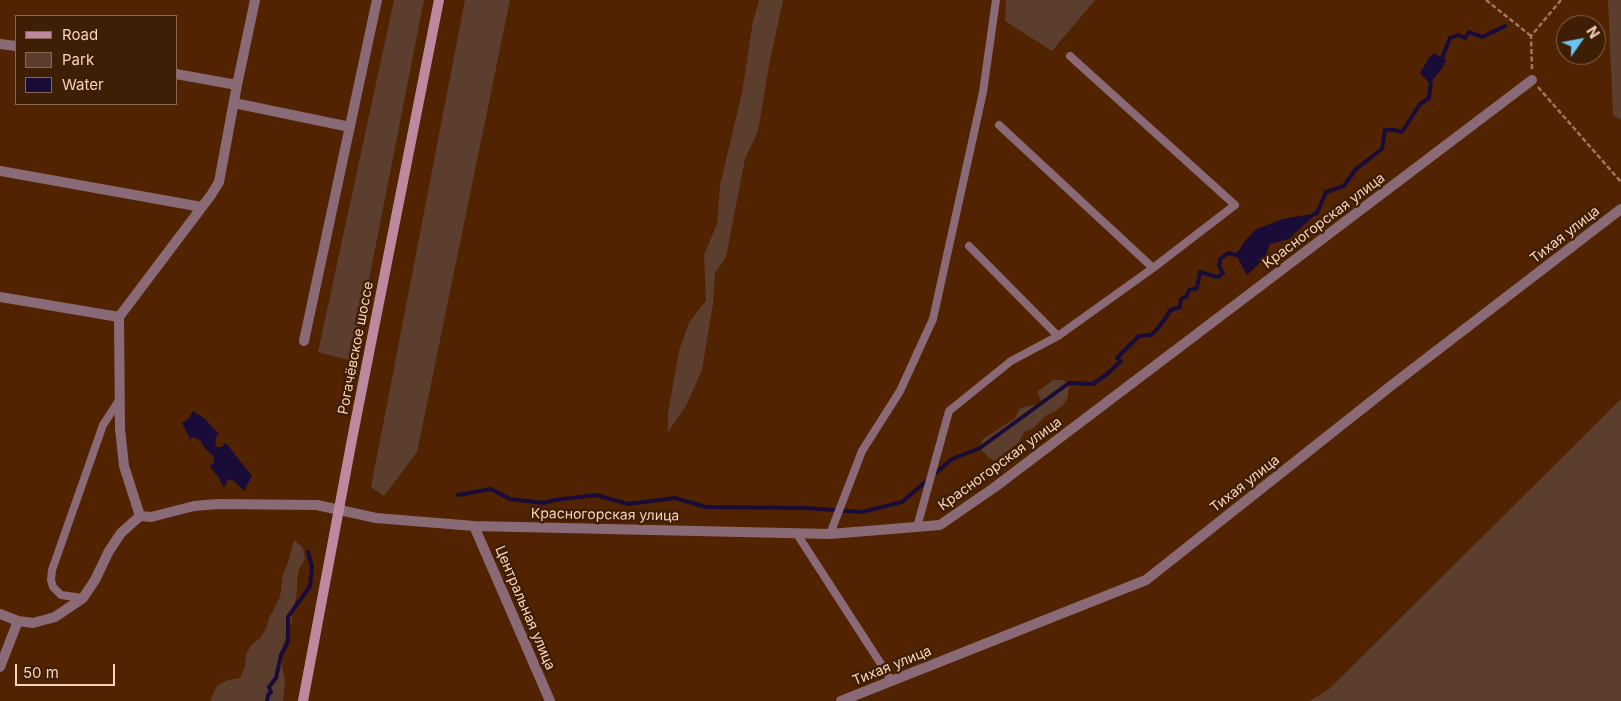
<!DOCTYPE html>
<html>
<head>
<meta charset="utf-8">
<style>
	body { margin:0 }
	#map { position:relative; width:1621px; height:701px; overflow:hidden; background:#512300; font-family:Inter,sans-serif }
	canvas { display:block }
	.legend { position:absolute; left:15px; top:15px; width:162px; height:90px; box-sizing:border-box; background:#3f1e06; border:1px solid #8a6750; margin:0; padding:6px 9px; list-style:none; font-size:15px; color:#fad4be }
	.legend li { display:flex; align-items:center; gap:10px; height:25px }
	.legend b { width:25px; border:1px solid #8a6750 }
	.north { position:absolute; left:1556px; top:15px; width:50px; height:50px; box-sizing:border-box; background:#3f1e06; border:1px solid #8a6750; border-radius:50%; rotate:57deg; font-size:14px; font-weight:700; line-height:20px; text-align:center; color:#fad4be }
	.north::after { content:''; display:block; margin:auto; width:18px; height:22px; background:#69c4f1; clip-path:polygon(50% 0,100% 100%,50% 72%,0 100%) }
	.scale { position:absolute; left:15px; top:664px; width:100px; height:22px; box-sizing:border-box; border:2px solid #fad4be; border-top:0; padding-left:6px; font-size:15px; line-height:18px; white-space:nowrap; color:#fad4be; -webkit-text-stroke:4px #3f1e06; paint-order:stroke }
</style>
</head>
<body>
<div id="map">
<canvas width="1621" height="701"></canvas>
<ul class="legend">
<li><b style="height:6px;background:#bd899f"></b>Road</li>
<li><b style="height:14px;background:#5b3e2d"></b>Park</li>
<li><b style="height:14px;background:#1a0c38"></b>Water</li>
</ul>
<div class="north">N</div>
<div class="scale">50 m</div>
</div>
<script>
const c = document.querySelector('canvas').getContext('2d');
c.lineJoin = 'round';
function fill(path, color) {
  c.fillStyle = color;
  c.fill(path, 'evenodd');
}
function poly(rows) {
  const path = new Path2D();
  for (const r of rows) {
    path.moveTo(r[0], r[1]);
    for (let i = 2; i < r.length; i += 2) path.lineTo(r[i], r[i + 1]);
  }
  return path;
}
function stroke(path, color, width, dash) {
  c.strokeStyle = color;
  c.lineWidth = width;
  c.lineCap = dash ? 'butt' : 'round';
  c.setLineDash(dash || []);
  c.stroke(path);
}
function drawText(font, color, halo, rows, align = 'center') {
  c.font = font + ' Inter,sans-serif';
  c.lineWidth = 5;
  c.setLineDash([]);
  c.textBaseline = 'middle';
  c.strokeStyle = halo;
  c.fillStyle = color;
  for (const [text, x, y, turn = 0] of rows) {
    c.save();
    c.translate(x, y);
    c.rotate((+turn || 0) * Math.PI / 180);
    c.textAlign = isNaN(turn) ? turn : align;
    if (halo) c.strokeText(text, 0, 0);
    c.fillText(text, 0, 0);
    c.restore();
  }
}
fill(poly([
	[394,0,424,0,353,361,318,352],
	[465,0,510,0,417,452,384,496,371,487],
	[759,0,783,0,769,65,758,131,745,159,726,257,715,273,713,304,702,370,686,406,668,432,668,413,679,351,689,322,706,301,704,255,717,224,720,185,742,93,753,21],
	[1006,0,1095,0,1052,51,1005,21],
	[1608,0,1621,0,1621,120,1613,115],
	[1053,380,1062,380,1069,383,1068,397,1063,405,1054,412,1045,416,1034,428,1024,432,1019,442,995,461,989,458,980,448,982,440,1015,418,1020,408,1042,403,1037,392],
	[1621,399,1621,701,1309,701,1328,690],
	[294,540,303,548,305,559,299,569,297,580,297,591,291,623,283,645,281,659,285,682,283,701,210,701,217,686,228,680,240,678,245,667,246,655,251,645,260,638,266,629,269,618,280,597,283,574,288,563]
]), '#5b3e2d');
fill(poly([
	[1434,53,1442,58,1444,63,1442,69,1437,74,1430,84,1420,73,1430,56],
	[1317,213,1289,239,1270,244,1265,258,1247,275,1236,255,1245,241,1256,229,1283,219],
	[193,411,204,418,219,434,215,439,216,447,221,447,226,443,252,476,244,491,234,481,228,479,224,488,219,478,210,467,214,462,214,457,204,447,201,441,194,437,190,439,182,423,189,418]
]), '#1a0c38');
stroke(poly([
	[1444,61,1442,58,1450,38,1458,35,1465,38,1469,32,1482,37,1505,26],
	[1314,214,1317,213,1326,192,1344,186,1356,169,1382,149,1385,130,1395,130,1402,132,1420,104,1429,98,1431,80],
	[458,495,491,489,510,499,544,503,554,500,596,495,628,504,675,498,706,507,805,508,862,512,902,502,952,459,980,448,1069,383,1093,384,1107,374,1121,361,1117,358,1139,336,1151,335,1159,327,1171,310,1180,307,1181,299,1186,297,1189,290,1197,288,1200,272,1218,277,1223,273,1219,266,1220,259,1228,253,1236,255,1239,253],
	[267,701,268,695,271,692,269,687,276,678,281,655,288,642,288,617,310,586,312,567,308,552]
]), '#1a0c38', 4);
stroke(poly([
	[1486,0,1531,36],
	[1532,69,1531,36,1561,0],
	[1538,87,1621,182]
]), '#a1775a', 2.5, [5, 2.5]);
stroke(poly([
	[999,125,1153,268],
	[969,246,1058,336],
	[917,527,949,411,1011,361,1058,336,1153,268,1235,205,1070,56],
	[797,534,892,681],
	[830,534,862,451,900,391,933,319,983,92,996,0],
	[83,598,61,595,53,587,51,580,52,570,103,425,120,399]
]), '#8b6a78', 8);
stroke(poly([
	[0,44,16,46],
	[176,74,237,85],
	[234,103,350,127],
	[0,171,202,207],
	[0,297,119,317],
	[304,341,377,0],
	[140,516,124,466,120,429,119,317,211,195,219,182,237,85,255,0],
	[474,526,550,701],
	[0,614,18,621,33,623,55,617,83,598,95,580,109,551,121,533,140,516,151,517,194,506,218,504,317,505,376,518,474,526,830,534,940,525,995,487,1532,80],
	[0,667,18,621],
	[841,701,1146,580,1392,385,1621,209]
]), '#8b6a78', 10);
stroke(poly([
	[303,701,353,434,439,0]
]), '#bd899f', 10);
drawText('14px', '#fad4be', '#3f1e06', [
	["Красногорская улица",1324,221,-37],
	["Тихая улица",1565,235,-38],
	["Рогачёвское шоссе",356,348,-79],
	["Красногорская улица",1000,464,-36],
	["Тихая улица",1245,484,-38],
	["Красногорская улица",605,515,1],
	["Центральная улица",525,608,67],
	["Тихая улица",892,666,-22]
]);
</script>
</body>
</html>
